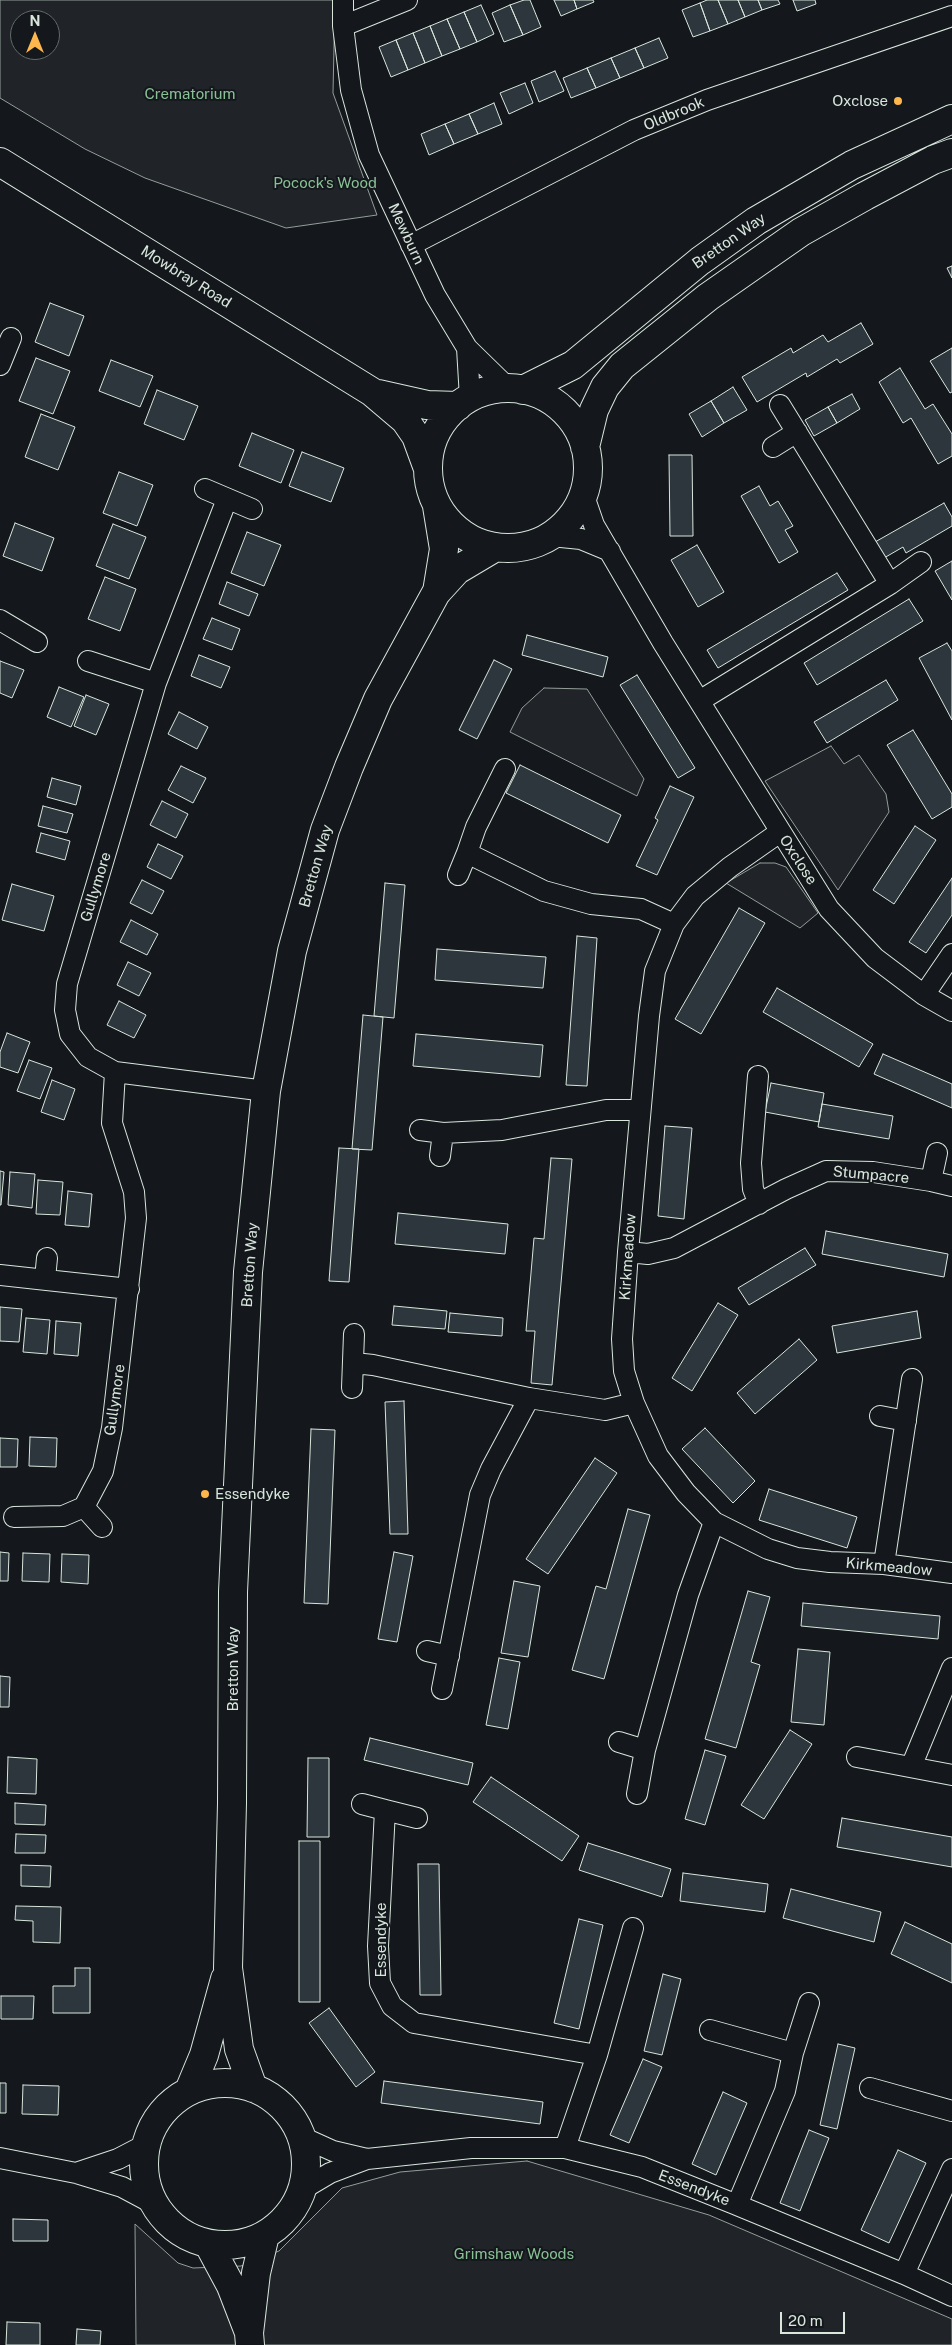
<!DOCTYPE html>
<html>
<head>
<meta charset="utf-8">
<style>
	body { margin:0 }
	#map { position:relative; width:952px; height:2345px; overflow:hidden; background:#14181c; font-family:"Public Sans",sans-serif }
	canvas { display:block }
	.north { position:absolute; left:10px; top:10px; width:50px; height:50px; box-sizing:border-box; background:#14181c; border:1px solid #626a69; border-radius:50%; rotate:0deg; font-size:14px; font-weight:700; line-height:20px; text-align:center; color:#d8e6dc }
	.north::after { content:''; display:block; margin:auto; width:18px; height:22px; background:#ffb74d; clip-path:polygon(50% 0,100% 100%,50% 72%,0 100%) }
	.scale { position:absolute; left:780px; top:2312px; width:65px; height:22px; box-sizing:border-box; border:2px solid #d8e6dc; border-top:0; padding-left:6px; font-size:15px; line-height:18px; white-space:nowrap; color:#d8e6dc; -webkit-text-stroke:4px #14181c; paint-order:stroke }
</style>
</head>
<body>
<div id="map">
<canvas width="952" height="2345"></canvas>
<div class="north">N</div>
<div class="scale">20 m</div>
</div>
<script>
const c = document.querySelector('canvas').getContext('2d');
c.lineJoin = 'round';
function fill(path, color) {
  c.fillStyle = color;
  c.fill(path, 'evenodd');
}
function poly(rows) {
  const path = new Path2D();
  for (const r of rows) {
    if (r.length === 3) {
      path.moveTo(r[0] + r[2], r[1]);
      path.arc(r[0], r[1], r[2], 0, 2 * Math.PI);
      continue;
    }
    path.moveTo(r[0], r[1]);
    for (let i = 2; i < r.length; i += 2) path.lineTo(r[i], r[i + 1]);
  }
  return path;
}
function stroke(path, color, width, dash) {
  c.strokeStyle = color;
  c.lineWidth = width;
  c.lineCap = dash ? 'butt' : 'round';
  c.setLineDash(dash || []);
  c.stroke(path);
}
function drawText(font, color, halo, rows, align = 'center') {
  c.font = font + ' "Public Sans",sans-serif';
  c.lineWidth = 4;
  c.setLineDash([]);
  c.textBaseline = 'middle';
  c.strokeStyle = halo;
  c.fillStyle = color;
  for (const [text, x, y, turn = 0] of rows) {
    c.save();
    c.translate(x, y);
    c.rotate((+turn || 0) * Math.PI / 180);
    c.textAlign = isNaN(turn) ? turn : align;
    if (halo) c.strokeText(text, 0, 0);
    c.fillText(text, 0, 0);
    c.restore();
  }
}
const green = poly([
	[0,0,335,0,333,93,377,215,286,228,145,178,85,149,0,98,0,0],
	[20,20,50,20,50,50,20,50,20,20],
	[544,688,587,689,644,779,637,796,510,732,522,708,544,688],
	[831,746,844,764,859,755,886,794,889,812,838,890,765,781,831,746],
	[760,863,775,863,786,867,818,913,800,928,726,883,760,863],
	[527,2161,709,2215,952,2319,952,2345,136,2345,135,2224,178,2263,193,2268,241,2266,279,2251,342,2188,400,2172,527,2161]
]);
fill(green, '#202428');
stroke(green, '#939e99', 1);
const building = poly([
	[524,0,530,0,541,27,523,35,510,5,524,0],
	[554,0,574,0,577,9,561,16,554,0],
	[574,0,593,0,594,2,577,9,574,0],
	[707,0,718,0,728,24,710,31,700,3,707,0],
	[718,0,738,0,745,17,728,24,718,0],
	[738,0,758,0,762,10,745,17,738,0],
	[758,0,778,0,780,4,762,10,758,0],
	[793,0,815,0,816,4,797,11,793,0],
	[700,3,710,31,693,37,682,10,700,3],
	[481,5,494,34,477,42,464,12,481,5],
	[510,5,523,35,504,42,492,13,510,5],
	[464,12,477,42,460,49,447,19,464,12],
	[447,19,460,49,442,56,430,26,447,19],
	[430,26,442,56,425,63,413,33,430,26],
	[413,33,425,63,408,70,396,40,413,33],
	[659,38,668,58,644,68,635,48,659,38],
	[396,40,408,70,391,77,379,47,396,40],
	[635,48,644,68,620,78,611,58,635,48],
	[611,58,620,78,596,88,587,68,611,58],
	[587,68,596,88,571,98,563,78,587,68],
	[555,71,564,91,539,102,531,81,555,71],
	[525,83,533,103,509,114,500,93,525,83],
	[494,103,502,124,478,134,469,114,494,103],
	[469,114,478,134,454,144,445,124,469,114],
	[445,124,454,144,429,155,421,134,445,124],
	[952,266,952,278,947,268,952,266],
	[50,303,84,316,69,356,35,342,50,303],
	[861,323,873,344,840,363,837,359,807,377,806,373,757,402,742,377,791,348,793,353,823,335,828,342,861,323],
	[952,348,952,392,950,393,930,361,952,348],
	[36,358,70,371,53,414,19,401,36,358],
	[111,360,153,376,140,407,99,391,111,360],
	[900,368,925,409,933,404,952,434,952,456,938,464,911,418,903,423,879,382,900,368],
	[733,387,747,410,724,423,711,401,733,387],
	[157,390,198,406,184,440,144,424,157,390],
	[852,394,860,409,837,423,828,407,852,394],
	[711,401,724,423,702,437,689,414,711,401],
	[828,407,837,423,814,436,805,420,828,407],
	[41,414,75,427,58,470,25,457,41,414],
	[252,433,294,450,281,483,239,466,252,433],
	[302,452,344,468,331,502,289,486,302,452],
	[669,455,692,455,693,536,670,536,669,455],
	[119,472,153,485,137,526,103,513,119,472],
	[759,486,770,506,778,501,793,526,785,530,798,552,779,563,741,496,759,486],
	[944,503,952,517,952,526,906,553,903,547,884,558,875,542,944,503],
	[15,523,54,538,42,571,3,556,15,523],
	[113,524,146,537,129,579,96,566,113,524],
	[247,532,281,545,264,586,231,573,247,532],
	[697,545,724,592,698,607,671,560,697,545],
	[952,561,952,600,935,571,952,561],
	[837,573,848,590,718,668,707,650,837,573],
	[105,577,136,589,120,631,88,619,105,577],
	[227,582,258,594,249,616,219,604,227,582],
	[909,599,923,621,817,685,804,663,909,599],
	[212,618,240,629,232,650,203,639,212,618],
	[527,635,608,657,603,677,522,655,527,635],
	[947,643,952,651,952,720,919,658,947,643],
	[199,655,230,667,221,688,191,676,199,655],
	[494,660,512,669,477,739,459,730,494,660],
	[0,661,24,670,12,698,0,693,0,661],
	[637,675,695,768,678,778,620,685,637,675],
	[886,680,898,700,827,743,814,722,886,680],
	[59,687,84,697,71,727,47,717,59,687],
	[86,695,109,704,96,735,74,726,86,695],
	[179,712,208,727,197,749,168,734,179,712],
	[913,730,952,794,952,807,932,819,887,745,913,730],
	[520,765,621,815,608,843,506,793,520,765],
	[181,766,206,778,193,803,168,790,181,766],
	[52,778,81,786,76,805,47,797,52,778],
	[670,786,694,797,657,875,636,866,658,820,655,818,670,786],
	[162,801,188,814,176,838,150,825,162,801],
	[43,806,73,814,67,833,38,826,43,806],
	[915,826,936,840,894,904,873,890,915,826],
	[41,833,70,841,65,860,36,852,41,833],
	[158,844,183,856,171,879,147,867,158,844],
	[952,878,952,915,926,953,909,942,952,878],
	[142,880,164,891,152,914,130,903,142,880],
	[385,883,405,885,394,1018,374,1016,385,883],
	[12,884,54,896,44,931,2,920,12,884],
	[739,908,765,923,701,1034,675,1019,739,908],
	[131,920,158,934,147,955,120,942,131,920],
	[577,936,597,938,587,1086,566,1085,577,936],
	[437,949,546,957,543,988,435,980,437,949],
	[128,962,151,973,139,996,117,985,128,962],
	[777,988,873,1044,859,1067,763,1012,777,988],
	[119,1001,146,1015,134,1038,107,1025,119,1001],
	[363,1015,383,1017,372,1150,352,1149,363,1015],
	[7,1033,30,1042,18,1073,0,1067,0,1052,7,1033],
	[416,1034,543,1045,540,1077,413,1066,416,1034],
	[883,1054,952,1084,952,1108,874,1074,883,1054],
	[29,1060,52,1068,40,1099,17,1091,29,1060],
	[52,1080,75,1089,64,1120,41,1112,52,1080],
	[771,1083,824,1093,819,1122,765,1112,771,1083],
	[822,1104,893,1116,889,1139,818,1127,822,1104],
	[665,1126,692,1128,684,1219,658,1216,665,1126],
	[339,1148,359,1149,349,1282,329,1281,339,1148],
	[551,1158,572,1159,552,1385,531,1383,535,1331,526,1331,534,1238,544,1239,551,1158],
	[0,1171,4,1172,1,1205,0,1205,0,1171],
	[10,1172,35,1174,32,1208,8,1205,10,1172],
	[38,1180,63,1182,60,1215,36,1214,38,1180],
	[68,1191,92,1194,89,1227,65,1225,68,1191],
	[398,1213,508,1224,505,1254,395,1244,398,1213],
	[826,1231,948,1254,944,1277,822,1254,826,1231],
	[805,1248,816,1265,749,1305,738,1288,805,1248],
	[718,1303,738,1315,692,1391,672,1378,718,1303],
	[394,1306,447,1311,445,1329,392,1325,394,1306],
	[0,1307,22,1309,19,1342,0,1341,0,1307],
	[917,1311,921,1338,837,1353,832,1326,917,1311],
	[450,1313,503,1318,502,1336,448,1332,450,1313],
	[26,1318,50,1320,47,1354,23,1352,26,1318],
	[56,1321,81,1323,78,1356,54,1354,56,1321],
	[799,1339,817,1360,755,1414,737,1393,799,1339],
	[404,1401,408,1534,390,1534,385,1402,404,1401],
	[705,1428,755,1481,733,1503,682,1449,705,1428],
	[311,1429,335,1430,328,1604,304,1603,311,1429],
	[30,1437,57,1438,56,1467,29,1466,30,1437],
	[0,1438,18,1439,17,1467,0,1467,0,1438],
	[595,1458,617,1473,548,1574,526,1559,595,1458],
	[769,1489,857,1517,847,1548,759,1520,769,1489],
	[628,1509,650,1515,604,1679,572,1670,596,1586,606,1589,628,1509],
	[0,1552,9,1553,8,1581,0,1581,0,1552],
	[394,1552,413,1556,397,1642,378,1639,394,1552],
	[23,1553,50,1554,49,1582,22,1581,23,1553],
	[62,1554,89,1555,88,1584,61,1582,62,1554],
	[514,1581,540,1586,528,1657,501,1653,514,1581],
	[748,1591,770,1597,751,1662,760,1665,736,1748,705,1739,748,1591],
	[803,1603,940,1616,938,1639,801,1626,803,1603],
	[798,1649,830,1652,824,1725,791,1722,798,1649],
	[499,1658,520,1662,508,1729,486,1725,499,1658],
	[0,1676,10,1677,9,1707,0,1707,0,1676],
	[790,1730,812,1744,764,1819,741,1805,790,1730],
	[370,1738,473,1763,468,1785,364,1760,370,1738],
	[705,1750,726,1756,705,1825,685,1819,705,1750],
	[8,1757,37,1759,36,1794,7,1793,8,1757],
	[308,1758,329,1758,329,1837,307,1837,308,1758],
	[491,1777,579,1836,562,1861,473,1802,491,1777],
	[15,1803,46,1805,45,1825,15,1824,15,1803],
	[842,1818,952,1837,952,1867,837,1847,842,1818],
	[16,1834,46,1835,45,1853,15,1853,16,1834],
	[299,1841,320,1841,320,2002,299,2002,299,1841],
	[588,1843,671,1869,662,1897,579,1870,588,1843],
	[418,1864,439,1864,441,1995,420,1995,418,1864],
	[21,1865,51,1866,50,1887,21,1886,21,1865],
	[683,1873,768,1884,765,1912,680,1901,683,1873],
	[791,1889,881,1912,874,1942,783,1918,791,1889],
	[16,1906,61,1907,60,1943,33,1942,33,1921,15,1920,16,1906],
	[579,1919,603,1925,579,2029,554,2023,579,1919],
	[905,1922,952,1944,952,1983,891,1954,905,1922],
	[75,1968,90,1968,90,2013,53,2013,53,1986,75,1986,75,1968],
	[663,1974,681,1979,662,2055,644,2051,663,1974],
	[1,1996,34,1996,33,2019,1,2019,1,1996],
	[329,2008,375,2072,356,2087,309,2023,329,2008],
	[838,2044,855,2048,837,2129,820,2125,838,2044],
	[643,2059,662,2067,629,2143,610,2135,643,2059],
	[384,2081,543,2102,540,2124,381,2103,384,2081],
	[0,2083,6,2083,6,2113,0,2113,0,2083],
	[23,2085,59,2086,58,2115,22,2114,23,2085],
	[723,2092,747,2103,716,2175,692,2164,723,2092],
	[809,2130,829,2138,800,2211,780,2203,809,2130],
	[898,2150,926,2163,889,2243,861,2230,898,2150],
	[13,2219,48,2220,48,2241,13,2241,13,2219],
	[7,2322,40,2323,40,2345,6,2345,7,2322],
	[77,2329,101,2331,100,2345,76,2345,77,2329]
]);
fill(building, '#2c363c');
stroke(building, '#d8e6dc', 1);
const street = poly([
	[343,0,343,26,351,90,369,155,435,295,467,348,508,388],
	[343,26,407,0],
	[411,245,634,130,707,100,952,16],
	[467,348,470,398],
	[0,365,11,338],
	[780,405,890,584],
	[773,447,797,432],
	[205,489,252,509],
	[584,496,594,525,663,643,829,909,875,958,924,995,952,1011],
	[227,499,156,683,67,984,65,1010,70,1034,88,1057,115,1072,266,1091],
	[551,536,581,539,610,551],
	[0,620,37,642],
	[88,661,156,683],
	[701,700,890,584,921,562],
	[780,832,730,867,695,896,674,924,655,971,649,1016,628,1252,622,1339,624,1371,634,1403,658,1456,686,1493,714,1522,768,1549,797,1558,830,1562,884,1564,952,1573],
	[467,853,476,827,505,769],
	[458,875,467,853,544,891,591,904,641,909,674,924],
	[924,995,952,954],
	[758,1076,751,1163,753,1189,759,1204],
	[420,1130,443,1133,502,1130,606,1110,640,1110],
	[440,1156,443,1133],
	[931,1181,952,1186],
	[628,1252,648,1254,674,1248,786,1189,826,1171,873,1172,931,1181,937,1153],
	[0,1275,129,1289],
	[45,1279,47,1258],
	[354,1363,373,1365,529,1398,605,1410,634,1403],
	[352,1388,354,1334],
	[880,1416,906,1421],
	[84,1507,102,1527],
	[14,1517,63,1516,84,1507,103,1471,112,1428,136,1218,134,1192,112,1123,115,1072],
	[884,1564,912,1379],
	[427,1651,449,1656],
	[442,1689,480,1495,491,1469,529,1398],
	[619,1742,645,1750],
	[857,1757,952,1775],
	[911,1767,952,1668],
	[637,1794,645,1750,688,1595,714,1522],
	[362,1804,385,1810],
	[417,1818,385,1810,378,1946,380,1983,392,2006,414,2023,597,2055,565,2148],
	[710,2030,793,2053],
	[597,2055,633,1928],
	[870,2088,952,2111],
	[302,2137,333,2151,367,2159],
	[0,2158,76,2173,122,2187,152,2203],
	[76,2173,118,2159,145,2145],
	[303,2189,330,2173,367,2159,471,2148,565,2148,642,2167,737,2205,785,2091,793,2053,809,2003],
	[737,2205,904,2274,952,2169],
	[904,2274,952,2296]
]);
const secondary = poly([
	[0,162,372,392,405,420,416,436,427,466],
	[508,468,80],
	[523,390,573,365,700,261,756,221,852,165,952,119],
	[378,394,427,405,458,406],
	[585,447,594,410,605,387,622,366,708,297,801,232,865,196,933,160,952,153],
	[437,592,444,549,437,506],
	[225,2164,81],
	[253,2088,239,2049,228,1968,232,1803,233,1592,248,1272,266,1091,292,951,325,830,349,767,378,699,436,593,457,570,494,548],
	[189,2091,204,2055,225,1979],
	[209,2245,231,2286,248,2330],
	[250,2345,249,2333,256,2273,265,2235]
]);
stroke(street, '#d8e6dc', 22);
stroke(secondary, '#d8e6dc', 30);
stroke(street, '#14181c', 20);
stroke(secondary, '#14181c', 28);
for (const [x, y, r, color] of [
	[898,101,5,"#ffb74d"],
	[205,1494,5,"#ffb74d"]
]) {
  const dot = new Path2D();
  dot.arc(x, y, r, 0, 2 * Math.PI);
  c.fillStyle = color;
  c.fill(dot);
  stroke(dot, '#14181c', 2);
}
drawText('15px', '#8ac095', '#14181c', [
	["Crematorium",190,94],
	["Pocock's Wood",325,183],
	["Grimshaw Woods",514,2254]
]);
drawText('15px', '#d8e6dc', '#14181c', [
	["Oxclose",888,101],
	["Essendyke",215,1494,"left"]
], 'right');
drawText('15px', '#d8e6dc', '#14181c', [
	["Oldbrook",674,114,-23],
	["Mewburn",406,234,65],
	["Bretton Way",729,241,-35],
	["Mowbray Road",186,277,32],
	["Oxclose",798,860,57],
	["Bretton Way",316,866,-74],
	["Gullymore",96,887,-73],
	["Stumpacre",871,1175,5],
	["Kirkmeadow",628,1257,-86],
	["Bretton Way",250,1265,-86],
	["Gullymore",115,1400,-82],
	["Kirkmeadow",889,1567,5],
	["Bretton Way",233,1669,-90],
	["Essendyke",381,1940,-90],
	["Essendyke",694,2188,21]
]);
</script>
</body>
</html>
